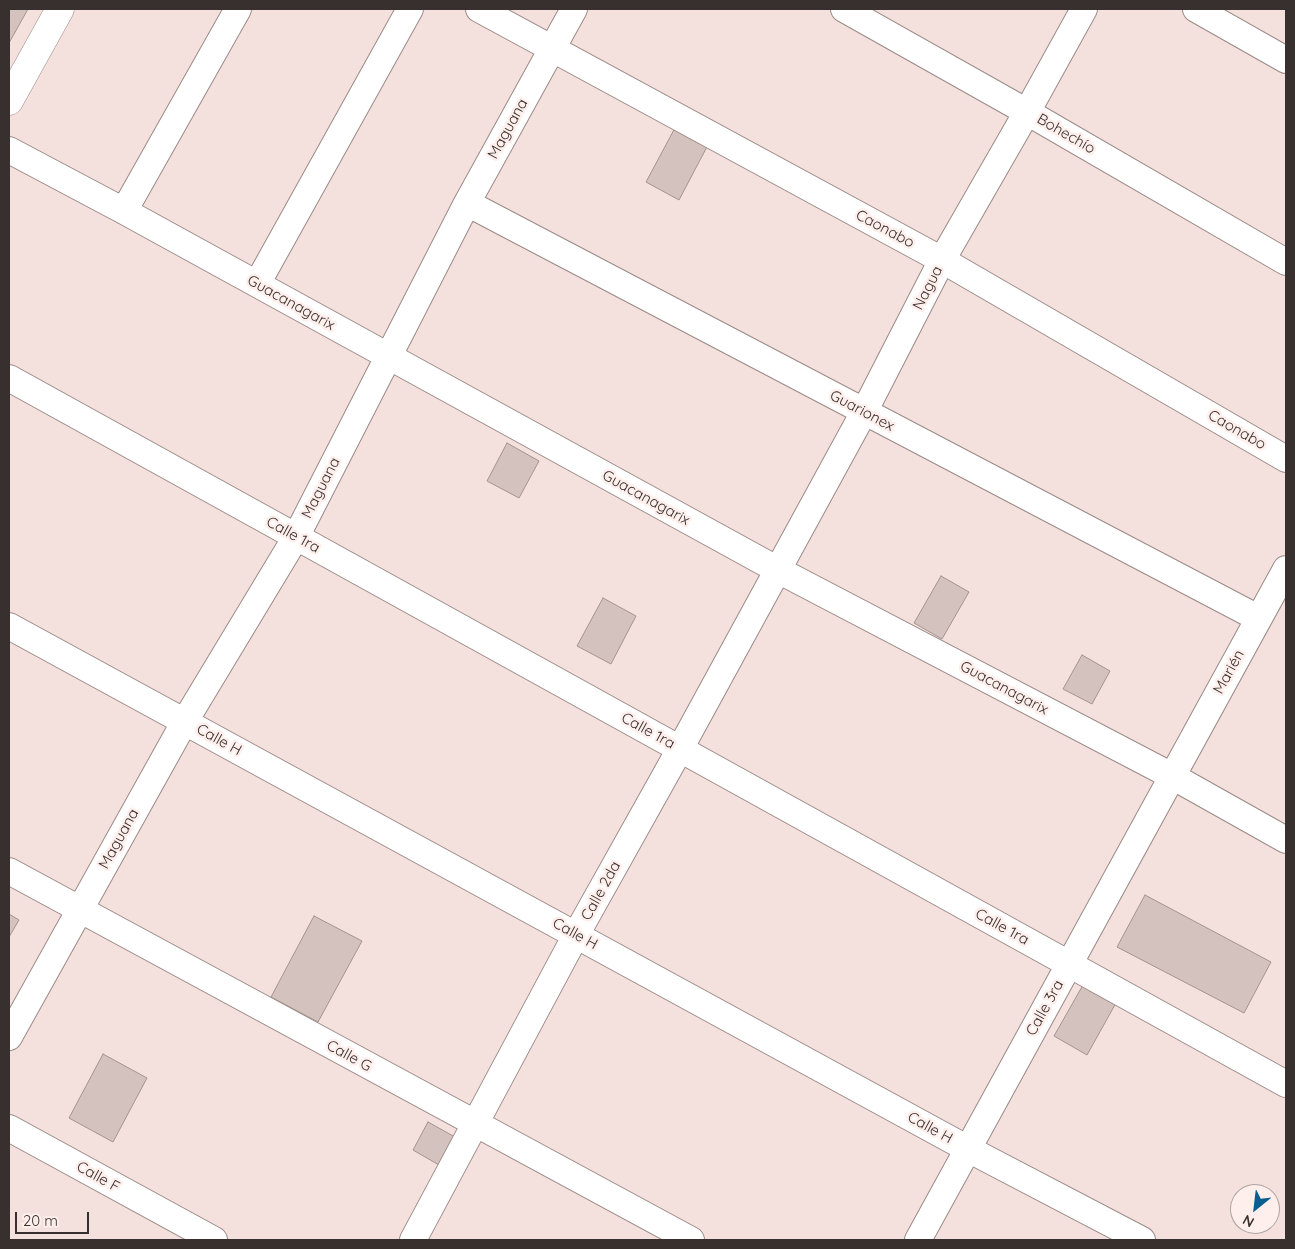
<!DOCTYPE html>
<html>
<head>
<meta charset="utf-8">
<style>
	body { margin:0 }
	#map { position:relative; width:1295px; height:1249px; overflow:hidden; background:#f4e1dd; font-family:Quicksand,sans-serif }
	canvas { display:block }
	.frame { position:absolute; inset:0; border:10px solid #37302e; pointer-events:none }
	.north { position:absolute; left:1230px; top:1184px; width:50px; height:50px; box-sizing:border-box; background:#feefec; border:1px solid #aea3a0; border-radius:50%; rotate:209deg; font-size:14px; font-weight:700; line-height:20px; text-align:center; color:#37302e }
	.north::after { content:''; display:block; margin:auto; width:18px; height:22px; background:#085f90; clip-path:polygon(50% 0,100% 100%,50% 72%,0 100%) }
	.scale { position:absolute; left:15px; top:1212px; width:74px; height:22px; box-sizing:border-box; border:2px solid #37302e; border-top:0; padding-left:6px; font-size:15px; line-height:18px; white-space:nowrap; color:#37302e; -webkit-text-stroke:4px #feefec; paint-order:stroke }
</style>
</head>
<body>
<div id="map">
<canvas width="1295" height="1249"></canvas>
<div class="frame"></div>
<div class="north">N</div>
<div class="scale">20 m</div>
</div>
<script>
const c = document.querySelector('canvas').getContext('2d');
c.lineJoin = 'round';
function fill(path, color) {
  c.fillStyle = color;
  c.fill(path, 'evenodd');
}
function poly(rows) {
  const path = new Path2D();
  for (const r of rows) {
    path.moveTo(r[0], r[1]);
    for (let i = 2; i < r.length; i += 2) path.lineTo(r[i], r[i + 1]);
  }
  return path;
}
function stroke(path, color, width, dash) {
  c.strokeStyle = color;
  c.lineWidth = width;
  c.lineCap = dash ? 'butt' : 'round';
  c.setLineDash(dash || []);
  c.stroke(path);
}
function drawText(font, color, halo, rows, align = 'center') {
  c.font = font + ' Quicksand,sans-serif';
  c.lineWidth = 5;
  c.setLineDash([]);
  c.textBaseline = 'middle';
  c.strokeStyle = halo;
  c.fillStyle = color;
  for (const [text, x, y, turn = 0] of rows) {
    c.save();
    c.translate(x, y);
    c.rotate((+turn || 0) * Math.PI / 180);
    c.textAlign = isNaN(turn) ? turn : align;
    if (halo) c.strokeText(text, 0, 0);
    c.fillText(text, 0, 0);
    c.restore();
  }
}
const building = poly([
	[9,9,28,9,9,43,9,9],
	[676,126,709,143,679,200,646,182,676,126],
	[507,443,539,461,519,498,487,481,507,443],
	[941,576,969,592,942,639,914,623,941,576],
	[603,598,636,616,611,664,577,646,603,598],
	[1082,655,1110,671,1092,704,1063,689,1082,655],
	[1145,895,1271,962,1244,1013,1117,947,1145,895],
	[9,914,19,920,9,937,9,914],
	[314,916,362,941,318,1022,271,997,314,916],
	[1083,985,1116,1003,1087,1055,1054,1036,1083,985],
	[103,1054,147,1078,113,1142,69,1118,103,1054],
	[428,1122,455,1137,439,1165,413,1150,428,1122]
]);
fill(building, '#d4c2be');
stroke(building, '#a4928f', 1);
const minor = poly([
	[479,9,942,260,1286,459],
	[844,9,1027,112,1286,262],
	[1196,9,1286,60],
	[9,150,124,211,778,570,1172,776,1286,840],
	[467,203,1258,618],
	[124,211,238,9],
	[257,284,410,9],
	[9,378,1286,1084],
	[9,626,968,1149,1142,1240],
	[9,871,691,1240],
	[9,1037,185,721,296,537,467,203,574,9],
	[9,1128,214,1240],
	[413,1240,576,935,680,749,864,412,942,260,1027,112,1084,9],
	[918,1240,1286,569]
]);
const tertiary = poly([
	[9,101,60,9]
]);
stroke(minor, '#9b8a87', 28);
stroke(tertiary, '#9b8a87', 29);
stroke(minor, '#fff', 26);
stroke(tertiary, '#fff', 28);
drawText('15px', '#37302e', '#feefec', [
	["Maguana",508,129,-61],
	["Bohechío",1066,134,30],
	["Caonabo",885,229,28],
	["Nagua",928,288,-63],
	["Guacanagarix",291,303,29],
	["Guarionex",862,411,28],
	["Caonabo",1237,430,30],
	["Maguana",321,488,-63],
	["Guacanagarix",646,498,29],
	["Calle 1ra",293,535,29],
	["Marién",1229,672,-61],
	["Guacanagarix",1004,688,28],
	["Calle 1ra",648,731,29],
	["Calle H",219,740,29],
	["Maguana",119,839,-61],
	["Calle 2da",601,891,-61],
	["Calle 1ra",1002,927,29],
	["Calle H",575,934,29],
	["Calle 3ra",1045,1008,-61],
	["Calle G",349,1056,29],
	["Calle H",930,1128,29],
	["Calle F",98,1177,29]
]);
</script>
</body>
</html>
